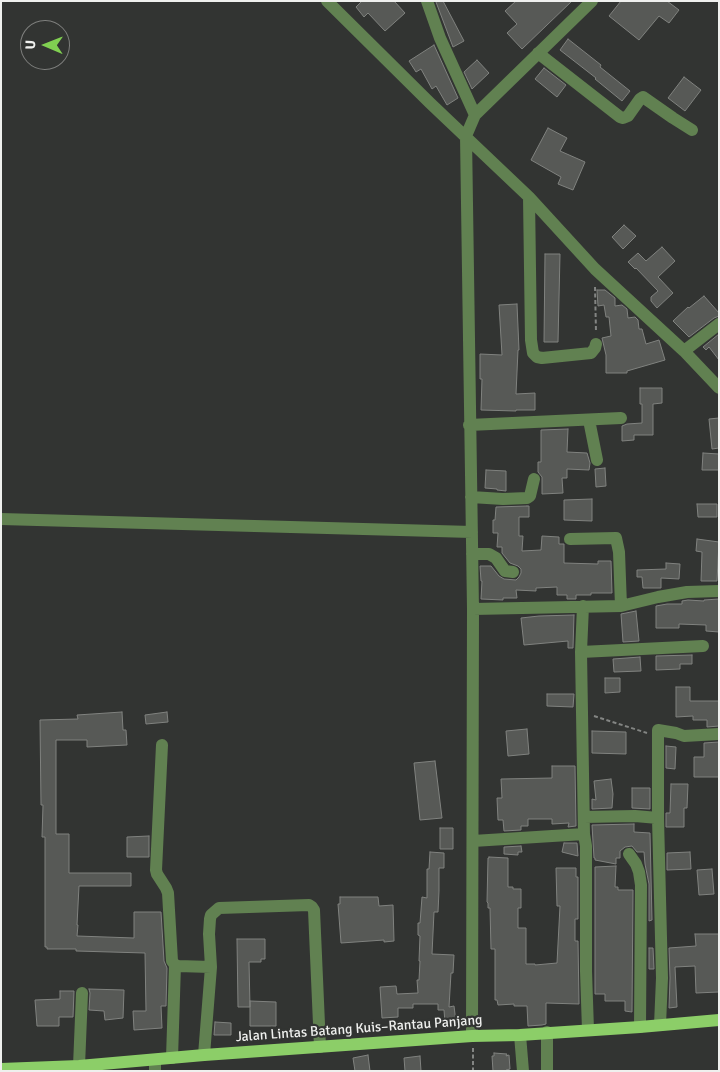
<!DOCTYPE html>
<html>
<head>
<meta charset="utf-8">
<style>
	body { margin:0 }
	#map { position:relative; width:720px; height:1072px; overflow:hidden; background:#323432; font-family:Signika,sans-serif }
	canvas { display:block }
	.frame { position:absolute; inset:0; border:2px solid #eff0ee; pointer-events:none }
	.north { position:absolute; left:20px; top:20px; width:50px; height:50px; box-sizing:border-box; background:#323432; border:1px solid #7e7f7d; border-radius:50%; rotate:271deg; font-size:14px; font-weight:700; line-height:20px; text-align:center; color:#eff0ee }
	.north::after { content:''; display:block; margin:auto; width:18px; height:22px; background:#80d051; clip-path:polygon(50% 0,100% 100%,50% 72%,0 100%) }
</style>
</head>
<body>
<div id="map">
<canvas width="720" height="1072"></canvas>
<div class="frame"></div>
<div class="north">U</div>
</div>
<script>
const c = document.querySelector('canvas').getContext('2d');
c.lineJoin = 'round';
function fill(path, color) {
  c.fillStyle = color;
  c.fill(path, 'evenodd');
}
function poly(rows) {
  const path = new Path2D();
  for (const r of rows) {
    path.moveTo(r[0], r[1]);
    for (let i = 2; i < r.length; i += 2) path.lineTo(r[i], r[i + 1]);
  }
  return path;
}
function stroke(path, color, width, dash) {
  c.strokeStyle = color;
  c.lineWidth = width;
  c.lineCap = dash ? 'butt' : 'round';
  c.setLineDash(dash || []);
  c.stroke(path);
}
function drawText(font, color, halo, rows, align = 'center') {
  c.font = font + ' Signika,sans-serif';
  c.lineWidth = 4.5;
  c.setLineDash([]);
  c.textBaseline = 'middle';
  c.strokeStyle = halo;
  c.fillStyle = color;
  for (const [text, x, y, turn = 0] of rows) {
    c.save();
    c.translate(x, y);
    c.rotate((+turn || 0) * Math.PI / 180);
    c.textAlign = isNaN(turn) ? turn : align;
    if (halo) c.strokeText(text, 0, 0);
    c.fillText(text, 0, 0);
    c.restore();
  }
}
const building = poly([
	[362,1,394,1,405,13,385,31,368,13,364,17,356,7,362,1],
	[437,1,443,1,464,41,453,47,436,2,437,1],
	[516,1,572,1,522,49,507,33,517,24,505,11,516,1],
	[621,1,667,1,679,10,669,23,659,16,639,40,609,16,621,1],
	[568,39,601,65,600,67,630,91,622,101,595,79,596,78,560,50,568,39],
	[434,45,458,98,447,105,436,86,432,89,421,69,416,72,409,61,434,45],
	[477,60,489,73,472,89,464,72,477,60],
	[544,68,566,85,557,97,535,79,544,68],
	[684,77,701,90,685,111,668,98,684,77],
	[548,128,567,138,560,151,585,162,573,190,558,184,561,177,531,160,548,128],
	[624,225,636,236,623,249,612,237,624,225],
	[662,247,675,261,658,277,673,293,657,308,651,301,651,297,658,291,636,268,635,269,628,262,638,253,646,261,662,247],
	[545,254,560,254,558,342,544,342,545,254],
	[597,290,605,290,615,298,615,306,622,305,627,309,628,318,635,317,638,320,639,329,642,329,646,344,659,340,665,360,627,371,627,373,606,373,606,355,602,338,611,336,609,317,606,317,604,305,598,306,597,290],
	[704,296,719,313,719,316,714,318,689,337,673,321,688,307,689,308,704,296],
	[517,304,519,350,518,350,516,394,535,393,535,410,516,410,516,411,481,410,482,379,480,379,480,354,502,355,499,305,517,304],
	[719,334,719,360,709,347,706,350,703,347,719,334],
	[640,388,662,388,662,403,653,404,653,435,634,435,634,440,622,441,622,426,627,424,642,423,642,404,640,404,640,388],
	[719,418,719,448,712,449,709,419,719,418],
	[568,429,567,452,587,453,590,463,589,470,567,469,567,478,562,478,563,493,542,494,542,477,538,472,538,462,541,462,541,430,568,429],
	[703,453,719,454,719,470,702,470,703,453],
	[605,468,606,486,596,487,595,469,605,468],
	[486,470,506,471,506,491,497,490,497,489,485,488,486,470],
	[592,499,592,521,564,520,564,500,592,499],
	[697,504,717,504,717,517,698,517,697,504],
	[527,506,529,506,529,517,519,517,519,536,523,536,522,551,541,550,542,536,559,537,559,544,564,544,564,563,598,564,598,561,611,561,612,593,591,593,591,595,576,595,576,599,567,599,567,595,557,595,557,587,536,588,536,591,516,590,517,598,503,598,503,600,481,599,482,581,481,581,480,566,491,566,499,576,504,579,516,580,519,577,521,573,521,569,518,566,510,563,502,553,502,547,497,547,498,533,493,533,493,520,495,520,496,507,527,506],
	[697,539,719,542,717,581,701,581,702,552,696,551,697,539],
	[666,563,680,564,679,579,661,578,661,588,643,588,642,577,637,577,637,570,666,569,666,563],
	[719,599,719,632,706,631,706,625,679,624,679,628,656,628,656,606,667,604,682,604,682,601,688,600,704,601,704,600,719,599],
	[636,611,639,641,623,642,621,614,636,611],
	[574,615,573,648,568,648,568,641,524,645,521,618,539,616,574,615],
	[692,655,692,664,680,664,680,669,656,670,656,656,692,655],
	[640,657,641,671,614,672,613,659,640,657],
	[605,678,620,678,620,692,605,693,605,678],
	[676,687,690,687,690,701,719,701,719,726,707,727,707,720,693,720,693,716,676,717,676,687],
	[547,694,574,694,573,707,547,706,547,694],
	[122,712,123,730,126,730,127,745,87,747,87,740,56,740,56,834,69,834,69,873,131,873,131,886,79,886,77,925,78,925,77,936,134,938,134,912,161,912,164,961,167,968,166,1006,161,1006,162,1028,134,1030,133,1011,146,1011,145,953,76,951,76,949,47,949,47,947,45,947,45,837,42,837,43,805,41,805,40,720,78,719,77,715,122,712],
	[167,712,168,722,146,724,145,715,167,712],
	[527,729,529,754,508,756,506,731,527,729],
	[592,731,626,732,626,754,592,753,592,731],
	[719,742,719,777,694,777,694,757,704,757,704,743,719,742],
	[666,746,676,747,675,769,666,768,666,746],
	[435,761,442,818,420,820,414,763,435,761],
	[552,766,575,766,576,826,568,827,569,823,552,824,552,819,528,819,528,826,521,826,521,830,504,831,503,820,498,820,497,798,502,798,501,779,552,778,552,766],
	[611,779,613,794,612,808,592,809,592,799,596,800,594,781,611,779],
	[671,784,688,784,687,808,684,808,684,827,666,827,666,813,670,813,671,784],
	[632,788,650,788,650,809,632,808,632,788],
	[634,824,634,832,650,833,652,920,649,921,649,884,645,864,644,852,637,852,632,846,625,847,620,851,620,858,616,858,616,864,595,860,595,858,594,858,592,825,634,824],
	[440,828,453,828,453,849,440,849,440,828],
	[149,836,149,857,127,857,127,837,149,836],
	[564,843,577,843,578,856,562,852,564,843],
	[521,846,522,852,518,852,518,855,504,854,504,847,521,846],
	[430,852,444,853,444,868,439,868,439,891,438,912,434,912,432,954,454,955,453,973,451,973,449,1007,454,1006,456,1022,445,1023,444,1010,438,1010,438,1004,413,1004,413,1008,398,1008,398,1017,382,1018,380,987,396,986,397,994,418,993,417,980,419,980,420,961,419,961,420,936,418,935,418,923,420,923,422,897,427,898,427,869,429,869,430,852],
	[690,852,691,869,667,870,667,853,690,852],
	[489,857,508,858,508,887,513,887,513,889,521,889,521,908,518,908,518,928,526,928,526,964,535,964,535,965,557,963,560,906,557,906,556,868,576,868,576,877,578,877,578,919,575,919,575,941,578,941,579,1004,546,1003,546,1024,542,1025,528,1026,527,1006,514,1006,514,1004,498,1005,497,1000,495,1000,495,949,491,949,490,908,488,908,488,903,487,902,488,858,489,858,489,857],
	[616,866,615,887,618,887,618,890,633,890,632,1012,625,1011,625,1001,605,1001,605,994,595,994,595,867,616,866],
	[712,869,714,894,699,895,697,870,712,869],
	[340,897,378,897,379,906,393,905,394,941,384,942,384,940,341,943,338,904,340,904,340,897],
	[695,934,719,934,719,992,696,993,695,966,675,967,677,1007,669,1008,670,978,669,948,696,946,695,934],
	[237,939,265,939,265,959,261,959,261,962,249,962,250,1007,238,1007,237,939],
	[649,948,653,948,654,969,649,969,649,948],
	[89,989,124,990,123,1018,105,1020,104,1011,89,1010,90,993,89,989],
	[60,991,74,991,73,1017,59,1017,59,1026,37,1026,35,1000,60,999,60,991],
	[250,1001,276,1002,276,1026,250,1026,250,1001],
	[215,1022,231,1023,231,1035,214,1035,215,1022],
	[494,1053,507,1054,506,1056,509,1055,510,1069,506,1070,506,1071,493,1071,492,1056,494,1056,494,1053],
	[368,1055,370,1071,355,1071,353,1058,368,1055],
	[420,1056,421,1071,405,1071,404,1058,420,1056]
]);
fill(building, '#575956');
stroke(building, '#80827f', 1);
stroke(poly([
	[595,287,596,332],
	[594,716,647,733],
	[473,1048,473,1071]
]), '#838583', 2, [4, 2.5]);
stroke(poly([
	[327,1,430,103,529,197,595,269,684,351,719,388],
	[427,1,440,38,475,115],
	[538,53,620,117,623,118,628,116,640,99,643,97,673,118,692,130],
	[529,197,531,340,533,353,537,357,542,358,591,353,595,348,596,344],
	[684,351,719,324],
	[589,420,597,460],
	[469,425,621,418],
	[471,497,503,499,527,498,530,496,534,479],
	[1,519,472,532],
	[570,539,616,538,619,552,621,606],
	[472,554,489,554,496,558,505,571,513,572],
	[473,609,621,606,658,597,687,592,719,591],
	[581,652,703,646],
	[162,745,156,870,157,874,166,888,168,893,172,961,175,965,178,966,211,967],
	[584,817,635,816,658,818],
	[584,834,586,846,586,971,588,1030],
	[473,841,584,834,581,652,583,606],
	[629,854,636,864,639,872,641,885,640,1027],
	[660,1025,662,978,658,818,658,730,676,733,684,736,719,734],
	[547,1032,547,1071],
	[520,1035,523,1071],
	[472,1036,473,609,466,136,475,115,592,1],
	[204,1055,211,967,209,934,210,919,211,915,219,908,309,905,312,907,314,910,320,1047],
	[172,1058,175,965],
	[79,1066,82,993],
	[155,1071,155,1060]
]), '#618151', 12);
stroke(poly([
	[1,1069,79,1066,204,1055,472,1036,520,1035,640,1027,719,1020]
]), '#8cce68', 12);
drawText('14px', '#eff0ee', '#323432', [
	["Jalan Lintas Batang Kuis–Rantau Panjang",359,1029,-4]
]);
</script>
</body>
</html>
